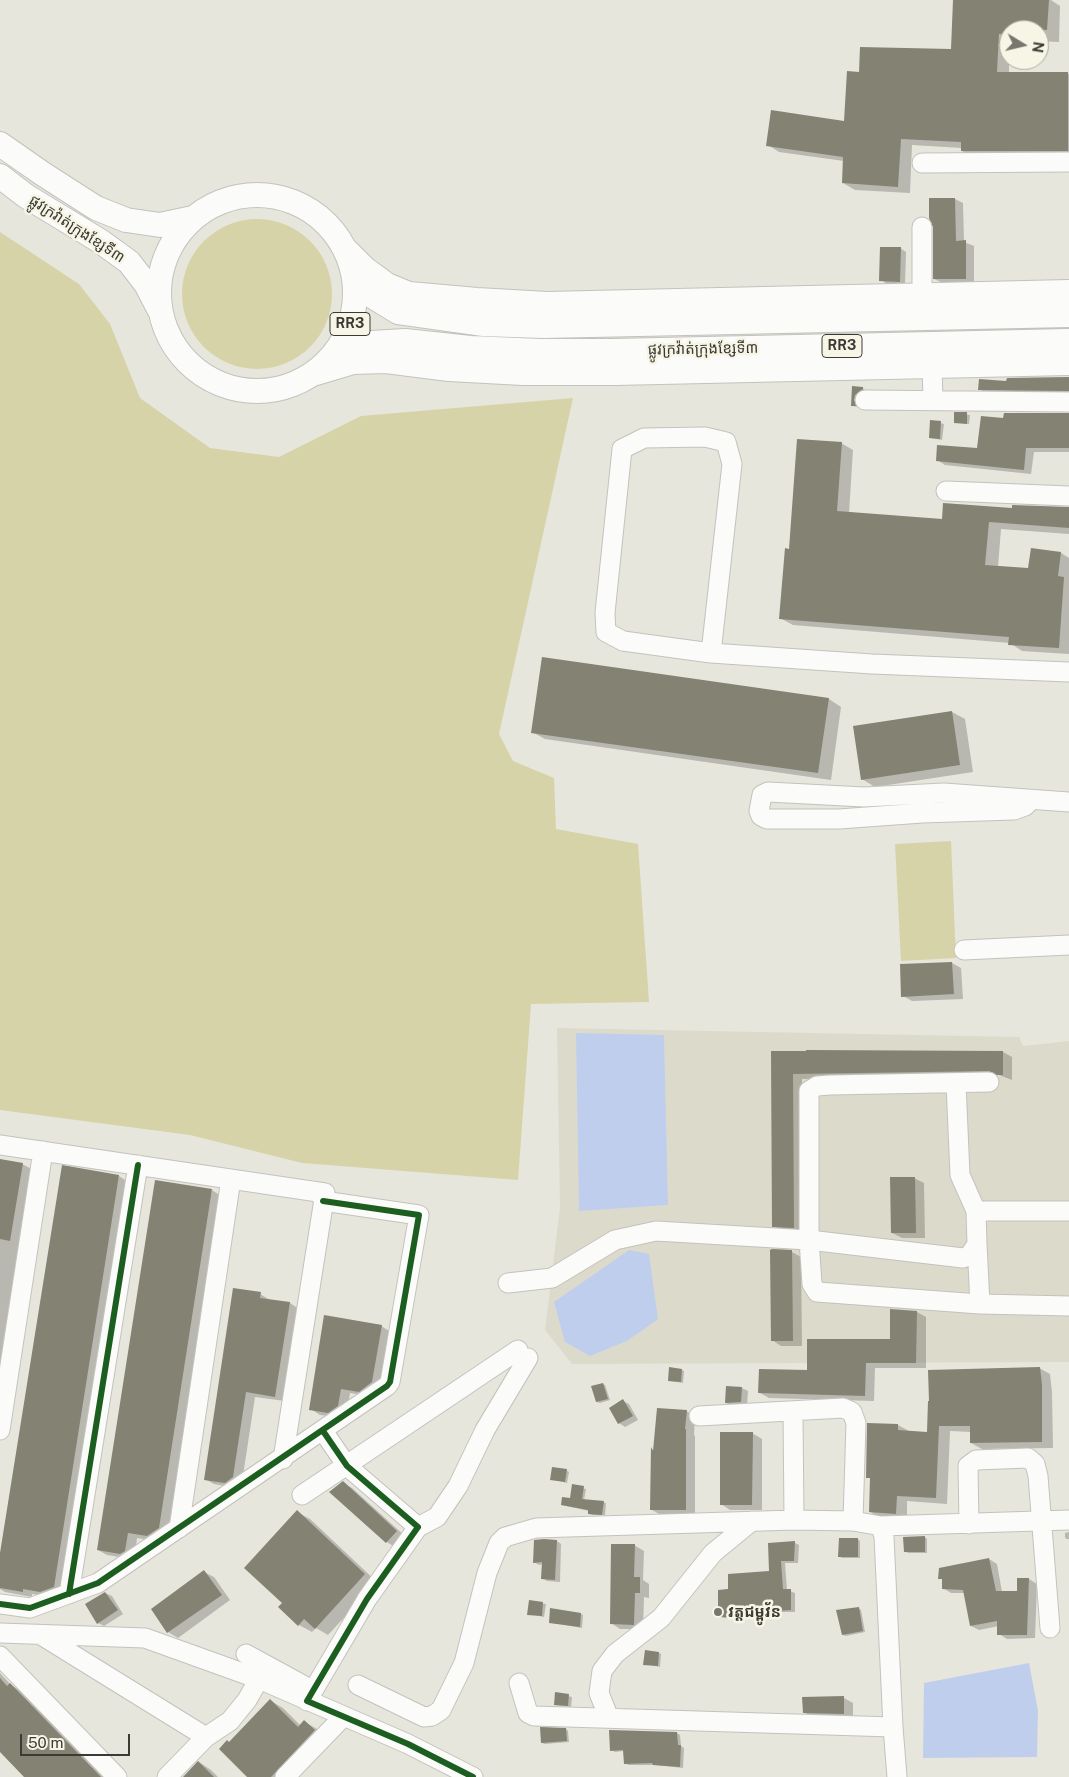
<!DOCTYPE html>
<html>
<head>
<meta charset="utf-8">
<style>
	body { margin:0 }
	#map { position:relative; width:1069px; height:1777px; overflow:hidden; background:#e6e6dd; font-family:"Public Sans",sans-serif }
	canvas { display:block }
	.north { position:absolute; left:999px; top:20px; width:50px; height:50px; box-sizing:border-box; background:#f7f6e6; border:1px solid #acab9f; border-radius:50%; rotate:99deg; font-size:14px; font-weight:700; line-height:20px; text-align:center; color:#3b3a34 }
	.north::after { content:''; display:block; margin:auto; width:18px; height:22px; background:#77766f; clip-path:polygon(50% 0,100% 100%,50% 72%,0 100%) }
	.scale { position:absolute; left:20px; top:1734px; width:110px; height:22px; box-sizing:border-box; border:2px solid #3b3a34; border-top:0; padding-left:6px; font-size:15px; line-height:18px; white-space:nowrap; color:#3b3a34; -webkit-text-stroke:4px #f7f6e6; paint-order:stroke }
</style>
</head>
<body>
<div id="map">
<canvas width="1069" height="1777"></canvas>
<div class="north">N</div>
<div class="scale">50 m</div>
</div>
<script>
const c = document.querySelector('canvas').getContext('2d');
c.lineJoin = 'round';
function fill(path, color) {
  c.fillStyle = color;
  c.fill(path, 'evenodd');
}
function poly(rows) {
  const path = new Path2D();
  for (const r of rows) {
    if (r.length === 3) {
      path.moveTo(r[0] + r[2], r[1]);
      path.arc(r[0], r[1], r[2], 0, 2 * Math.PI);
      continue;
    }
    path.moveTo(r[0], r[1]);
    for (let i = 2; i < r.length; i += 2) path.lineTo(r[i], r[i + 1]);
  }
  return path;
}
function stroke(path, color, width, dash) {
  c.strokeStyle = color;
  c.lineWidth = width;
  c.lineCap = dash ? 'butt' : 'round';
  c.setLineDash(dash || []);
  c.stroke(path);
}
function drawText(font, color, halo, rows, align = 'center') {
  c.font = font + ' "Public Sans","Noto Sans Khmer",sans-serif';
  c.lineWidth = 5;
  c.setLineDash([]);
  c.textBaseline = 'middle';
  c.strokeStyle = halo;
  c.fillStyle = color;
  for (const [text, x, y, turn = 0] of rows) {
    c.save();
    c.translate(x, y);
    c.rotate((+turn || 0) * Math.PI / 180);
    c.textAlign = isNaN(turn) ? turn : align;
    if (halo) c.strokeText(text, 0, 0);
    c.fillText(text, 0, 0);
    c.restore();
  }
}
fill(poly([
	[557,1028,1019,1037,1023,1046,1069,1041,1069,1362,572,1364,545,1330,560,1207]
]), '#dcdbcb');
fill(poly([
	[257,294,75],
	[0,232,79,284,110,324,140,398,210,448,279,457,361,416,573,398,499,734,513,761,554,778,556,829,638,844,649,1002,531,1004,518,1180,302,1163,190,1135,0,1110],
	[951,841,956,958,901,961,895,844]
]), '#d7d3a9');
fill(poly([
	[576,1033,664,1035,668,1205,579,1211],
	[629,1250,649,1254,658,1319,627,1341,590,1356,565,1342,554,1302],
	[1029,1663,1038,1711,1037,1757,923,1758,924,1683]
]), '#c0ceee');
fill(poly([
	[954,0,1051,0,1060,6,1059,42,1039,41,1039,30,1009,30,1009,74,1069,74,1069,157,974,158,962,151,962,148,912,145,910,193,855,190,843,183,844,161,779,152,768,145,845,122,860,73,952,51],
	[955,199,963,203,964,242,974,246,974,283,943,283,934,279],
	[900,248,906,252,905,284,887,284,881,280],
	[1069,378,1069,395,988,394,979,389,1008,383],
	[853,388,865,389,858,396,856,402,858,407,853,406],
	[956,413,970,415,969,424,955,422],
	[1069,413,1069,452,1034,452,1031,474,945,465,937,460,978,449,1004,420],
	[931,421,944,424,942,440,930,438],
	[841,443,853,450,849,513,943,520,1013,510,1069,508,1069,534,1001,529,998,567,1029,569,1061,553,1069,558,1069,654,1022,651,1010,643,793,625,780,618,790,550],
	[829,699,841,707,831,780,545,739,532,732],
	[952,712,965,719,973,772,875,787,862,779,854,727],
	[952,963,961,968,963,999,912,1001,903,996],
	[1003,1052,1012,1057,1012,1080,999,1075,802,1079,803,1233,783,1231,774,1226,772,1053],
	[0,1160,22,1164,32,1169,0,1370],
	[119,1176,128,1182,63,1592,50,1597,32,1594,32,1597,5,1592,0,1589,0,1561],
	[914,1178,924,1183,925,1238,902,1238,892,1233],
	[212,1190,221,1196,168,1533,157,1541,137,1538,135,1556,131,1559,107,1555,98,1550],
	[792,1252,801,1257,802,1346,781,1346,772,1340],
	[260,1294,270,1300,290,1303,299,1309,285,1401,255,1397,242,1482,235,1488,214,1484,205,1479],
	[917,1312,926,1317,926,1368,875,1368,874,1401,769,1398,760,1393,808,1371,891,1340],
	[381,1326,391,1332,381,1388,369,1396,350,1393,347,1411,338,1417,320,1415,311,1409],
	[1039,1368,1050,1374,1052,1392,1053,1448,982,1449,971,1443,971,1432,950,1431,947,1504,907,1501,907,1519,881,1518,870,1512,871,1479,867,1477,868,1424,898,1425,909,1431,928,1433,929,1402],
	[682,1370,684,1371,683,1383,670,1381],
	[603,1384,605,1385,610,1400,600,1403,597,1402],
	[742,1388,748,1391,747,1405,732,1406,726,1403],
	[623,1401,629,1404,638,1420,625,1427,619,1423],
	[686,1411,695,1416,694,1435,695,1436,695,1515,661,1515,652,1510,652,1449,654,1451],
	[752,1433,762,1439,762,1510,730,1510,721,1504],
	[566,1470,569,1472,567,1483,551,1479],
	[343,1483,352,1488,406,1537,396,1548,387,1542,331,1492],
	[573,1486,586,1489,584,1500,606,1503,605,1515,592,1515,589,1513,589,1511,562,1505,571,1499],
	[297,1512,310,1519,377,1582,328,1635,316,1628,312,1632,299,1625,280,1607,284,1603],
	[1069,1532,1069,1539,1067,1539,1065,1538,1065,1533],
	[925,1537,927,1539,927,1553,908,1553,905,1551],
	[858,1539,860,1541,860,1558,842,1558,840,1557],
	[557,1541,561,1544,560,1582,547,1581,542,1578,543,1564,539,1565,534,1562],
	[795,1543,799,1545,798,1563,785,1563,787,1590,795,1593,795,1612,780,1612,780,1619,724,1618,719,1616,730,1591,771,1572],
	[634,1545,644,1551,643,1580,649,1584,649,1598,644,1597,643,1629,620,1629,611,1623],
	[989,1559,997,1564,1002,1592,1018,1592,1018,1579,1029,1579,1037,1584,1035,1638,1007,1639,999,1634,999,1626,979,1630,971,1626,965,1593,951,1593,943,1588,943,1580,940,1578],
	[204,1572,214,1577,230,1600,178,1638,168,1632,152,1609],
	[105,1593,112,1596,123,1614,104,1626,98,1623],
	[530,1602,546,1604,544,1617,529,1614],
	[858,1608,861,1610,865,1632,846,1636,843,1635],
	[581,1614,583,1615,582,1628,553,1623],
	[659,1653,661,1654,660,1667,645,1664],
	[0,1673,11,1685,23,1692,106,1777,26,1777,0,1750],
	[556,1694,572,1697,571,1707,555,1705],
	[844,1698,853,1703,853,1719,813,1718,804,1712],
	[271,1701,283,1708,301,1726,305,1722,317,1729,327,1738,290,1777,249,1777,230,1743],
	[566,1729,568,1731,569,1742,545,1744,542,1743],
	[677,1733,680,1735,681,1746,684,1748,683,1768,655,1765,628,1765,625,1763,624,1751,615,1752,612,1750],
	[199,1762,211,1770,218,1777,184,1777]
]), '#0003');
fill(poly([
	[953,0,1049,0,1047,30,1009,30,1009,34,999,34,997,72,1068,72,1068,151,961,151,961,142,901,139,898,187,842,183,843,157,766,146,771,110,844,121,847,71,859,72,860,47,951,49],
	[929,198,955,198,956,241,966,240,966,279,933,279,933,227,929,218],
	[880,247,901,247,900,282,879,281],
	[1069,377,1069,391,978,390,979,379,1006,381,1007,378],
	[852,386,863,387,863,389,855,395,854,400,856,406,851,406],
	[954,412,967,412,967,424,954,423],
	[1004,413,1069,413,1069,448,1026,448,1024,470,936,461,937,445,977,448,981,416,1003,418],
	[930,420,941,421,940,439,929,438],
	[797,439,842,442,837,511,942,519,943,503,1012,508,1012,505,1069,507,1069,528,989,522,985,565,1028,568,1031,548,1061,552,1058,576,1064,577,1059,648,1008,645,1009,637,779,619,785,548,789,549],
	[542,657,829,698,818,773,531,733],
	[952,711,960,765,861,780,853,726],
	[952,962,954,994,901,997,900,964],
	[806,1050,1003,1051,1003,1075,997,1075,989,1071,793,1074,794,1228,772,1227,771,1051,806,1051],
	[0,1159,23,1163,10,1241,0,1239],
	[62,1165,119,1175,54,1587,40,1592,23,1589,23,1592,0,1588,0,1553],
	[890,1177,915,1177,916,1233,891,1233],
	[155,1180,212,1189,159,1528,147,1536,128,1533,125,1551,120,1554,97,1550],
	[772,1249,792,1250,793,1341,771,1341,770,1250],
	[233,1288,261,1292,260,1298,290,1302,275,1397,246,1392,233,1477,225,1483,204,1480],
	[890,1309,917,1311,916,1363,866,1363,865,1396,758,1393,759,1369,807,1370,807,1339,890,1339],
	[324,1315,382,1325,372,1382,359,1392,341,1389,338,1406,328,1413,309,1410],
	[669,1367,682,1369,681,1382,668,1381],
	[1040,1367,1042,1385,1042,1442,970,1443,970,1426,939,1426,936,1498,897,1496,896,1514,869,1512,870,1478,866,1478,867,1423,898,1424,898,1430,927,1432,928,1401,929,1401,928,1370],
	[603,1383,608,1399,596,1402,591,1386],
	[726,1386,742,1387,741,1402,725,1403],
	[623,1399,633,1416,618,1424,609,1408],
	[657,1408,687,1410,685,1429,686,1429,686,1510,650,1510,651,1447,653,1451],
	[720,1432,753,1432,752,1505,720,1505],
	[552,1467,567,1469,565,1482,550,1480],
	[343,1481,397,1531,386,1543,329,1492],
	[572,1484,584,1486,582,1499,604,1501,602,1515,588,1514,588,1510,561,1505,562,1497,570,1498],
	[297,1510,365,1574,315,1629,304,1619,298,1626,278,1607,282,1603,244,1568],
	[925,1536,925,1552,904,1552,903,1537],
	[839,1538,858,1538,858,1557,838,1557],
	[544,1539,557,1540,555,1580,541,1579,542,1562,533,1563,534,1540],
	[795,1541,794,1561,781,1561,783,1589,791,1589,791,1610,776,1611,776,1618,718,1617,718,1590,728,1589,728,1574,769,1571,768,1543],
	[611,1544,635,1544,634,1577,640,1577,640,1593,635,1593,634,1625,610,1624],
	[989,1558,996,1591,1017,1591,1017,1578,1029,1578,1027,1635,997,1635,997,1621,970,1626,963,1590,942,1589,942,1579,938,1579,939,1568],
	[204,1570,222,1595,167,1633,151,1609],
	[105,1592,118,1610,97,1624,85,1604],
	[529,1600,543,1602,542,1616,527,1615],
	[859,1607,863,1631,842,1635,836,1610],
	[550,1608,581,1613,580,1627,549,1623],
	[645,1650,659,1652,658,1666,643,1665],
	[0,1678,7,1686,10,1683,101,1777,24,1777,0,1752],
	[555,1692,569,1694,568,1706,554,1705],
	[844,1696,844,1714,803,1713,802,1697],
	[270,1699,298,1727,304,1720,315,1730,271,1777,247,1777,219,1749,227,1740,229,1742],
	[540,1727,566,1728,567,1741,541,1743],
	[609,1730,677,1732,678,1745,681,1745,680,1767,653,1765,652,1763,624,1764,623,1750,610,1751],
	[198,1761,214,1777,183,1777]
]), '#838273');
const minor = poly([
	[922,163,1069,162],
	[922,227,922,296],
	[932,366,933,400],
	[865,400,1069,402],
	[946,491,1069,496],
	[711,653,623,641,606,632,605,613,622,449,644,438,705,437,726,442,732,464,711,653,872,664,1069,672],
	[1031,800,1025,806,1014,810,922,813,839,819,767,819,761,816,759,811,762,795,768,792,864,797,944,793,1069,802],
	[964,950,1069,945],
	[989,1082,830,1085,817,1086,809,1091,809,1240,812,1284,817,1292,980,1304,1069,1306],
	[0,1145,325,1193,283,1459],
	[976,1211,1069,1211],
	[977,1244,980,1304],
	[508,1283,552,1278,615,1240,656,1231,809,1240,963,1258,970,1255,977,1244,976,1211,960,1175,956,1083],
	[793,1411,794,1520],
	[699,1416,843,1408,852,1412,856,1423,853,1521,881,1526],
	[0,1430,43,1151],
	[302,1495,518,1350],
	[969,1524,968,1466,976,1460,1028,1458,1035,1464,1038,1476,1050,1628],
	[418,1527,437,1517,458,1486,485,1430,528,1358],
	[179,1528,231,1179],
	[69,1594,138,1165],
	[0,1604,30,1608,98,1583,387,1386,390,1382,419,1215,323,1201],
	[0,1633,145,1638,259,1679,408,1744,473,1777],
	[41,1635,206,1737],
	[246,1654,312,1690],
	[0,1656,117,1777],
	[519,1683,528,1713,534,1716,893,1727],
	[358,1685,424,1717,432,1716,441,1710,464,1663,487,1573,499,1543,505,1537,536,1528,794,1520,853,1521],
	[307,1701,367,1599,418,1527,347,1466,323,1431],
	[609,1718,599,1693,602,1671,615,1654,661,1618,713,1553,752,1521],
	[167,1777,206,1737,230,1721,247,1700,259,1679],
	[285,1777,343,1717],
	[897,1777,893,1727,884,1537,881,1526,1069,1520]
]);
const major = poly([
	[0,144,43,174,96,208,126,220,160,225,193,218],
	[0,176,26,196,100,241,129,262,146,284,159,309],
	[257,293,98],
	[346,250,365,269,387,285,409,294,477,300,547,304,1069,292],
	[355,279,372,296,398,312,484,324,543,326,1069,315],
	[338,350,371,343,405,341,470,348,540,351,614,351,1069,341],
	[316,373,353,362,386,361,449,369,523,373,615,373,1069,363]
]);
stroke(minor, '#c3c2bc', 21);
stroke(major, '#c3c2bc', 26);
stroke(minor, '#fbfbfa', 19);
stroke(major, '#fbfbfa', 24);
stroke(poly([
	[323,1431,347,1466,418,1527,367,1599,307,1701,408,1744,473,1777],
	[69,1594,138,1165],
	[0,1604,30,1608,98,1583,387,1386,390,1382,419,1215,323,1201]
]), '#1b5e20', 6);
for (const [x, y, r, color] of [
	[718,1612,5,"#77766f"]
]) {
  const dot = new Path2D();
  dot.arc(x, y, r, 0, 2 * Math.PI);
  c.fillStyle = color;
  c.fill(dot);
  stroke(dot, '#f7f6e6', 2);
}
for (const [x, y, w] of [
	[350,324,40],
	[842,346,40]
]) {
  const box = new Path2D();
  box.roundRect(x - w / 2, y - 11.5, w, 23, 4);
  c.fillStyle = '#f7f6e6';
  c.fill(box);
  stroke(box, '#3b3a34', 1);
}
drawText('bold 14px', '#3b3a34', null, [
	["RR3",350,324],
	["RR3",842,346]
]);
drawText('15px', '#3b3a34', '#f7f6e6', [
	["ផ្លូវក្រវ៉ាត់ក្រុងខ្សែទី៣",77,229,33],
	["ផ្លូវក្រវ៉ាត់ក្រុងខ្សែទី៣",703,349,-1]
]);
drawText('bold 15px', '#3b3a34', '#f7f6e6', [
	["វត្តជម្ពូវ័ន",728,1612]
], 'left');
</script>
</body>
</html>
